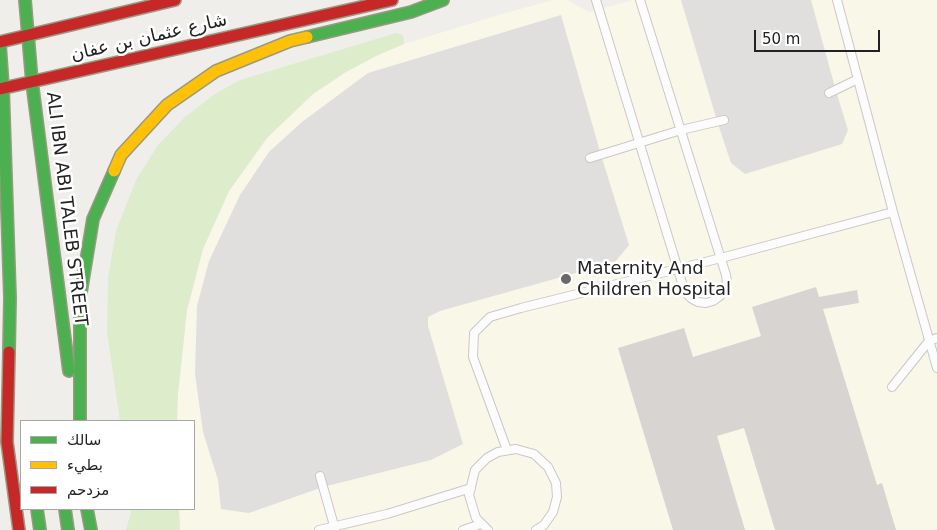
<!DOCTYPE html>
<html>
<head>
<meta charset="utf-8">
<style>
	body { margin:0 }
	#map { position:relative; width:937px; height:530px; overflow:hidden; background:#f0eeeb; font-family:"DejaVu Sans",Cairo,sans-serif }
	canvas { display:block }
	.legend { position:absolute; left:20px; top:420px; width:175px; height:90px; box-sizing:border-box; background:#fff; border:1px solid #a7a7a7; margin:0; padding:6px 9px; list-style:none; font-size:15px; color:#222 }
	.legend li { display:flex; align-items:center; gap:10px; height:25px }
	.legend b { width:25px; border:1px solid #a7a7a7 }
	.scale { position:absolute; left:754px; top:30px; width:126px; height:22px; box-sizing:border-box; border:2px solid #222; border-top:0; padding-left:6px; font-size:15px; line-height:18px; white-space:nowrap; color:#222; -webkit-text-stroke:4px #fff; paint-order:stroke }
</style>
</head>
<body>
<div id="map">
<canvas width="937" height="530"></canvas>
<ul class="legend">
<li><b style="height:6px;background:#4caf50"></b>سالك</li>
<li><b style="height:6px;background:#ffc107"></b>بطيء</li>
<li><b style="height:6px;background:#c62828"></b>مزدحم</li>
</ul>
<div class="scale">50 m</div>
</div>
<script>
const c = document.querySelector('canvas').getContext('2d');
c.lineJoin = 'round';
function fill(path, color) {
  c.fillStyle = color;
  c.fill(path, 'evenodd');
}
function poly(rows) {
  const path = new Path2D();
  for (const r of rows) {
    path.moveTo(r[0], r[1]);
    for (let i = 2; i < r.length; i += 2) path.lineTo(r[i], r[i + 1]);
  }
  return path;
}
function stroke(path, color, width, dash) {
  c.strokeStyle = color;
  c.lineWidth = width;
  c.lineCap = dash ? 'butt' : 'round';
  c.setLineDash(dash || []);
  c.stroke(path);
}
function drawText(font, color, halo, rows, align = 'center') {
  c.font = font + ' "DejaVu Sans",Cairo,sans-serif';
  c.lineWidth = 5;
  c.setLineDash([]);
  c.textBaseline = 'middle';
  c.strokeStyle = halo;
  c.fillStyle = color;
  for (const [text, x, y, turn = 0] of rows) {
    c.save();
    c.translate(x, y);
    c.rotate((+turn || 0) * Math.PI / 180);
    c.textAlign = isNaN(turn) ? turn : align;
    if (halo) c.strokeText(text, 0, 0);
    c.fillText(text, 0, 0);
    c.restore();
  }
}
fill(poly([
	[553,0,567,0,589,12,633,0,937,0,937,530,180,530,179,509,194,509,194,421,177,421,178,394,187,310,203,249,229,191,267,138,313,94,346,72,378,55,404,44,502,14]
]), '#f8f7e8');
fill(poly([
	[396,33,403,35,404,44,378,55,346,72,313,94,267,138,229,191,203,249,187,310,178,394,177,421,120,421,107,332,108,278,116,231,136,180,158,145,185,117,215,94,240,80],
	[130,509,179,509,180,530,126,530,131,512]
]), '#ddeccb');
fill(poly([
	[681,0,811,0,836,91,848,130,842,144,745,174,731,163,718,124],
	[561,15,601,155,629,245,615,262,440,311,428,317,428,326,463,444,431,460,323,487,249,513,221,509,218,480,203,432,195,374,197,306,209,261,240,195,269,152,302,122,368,73]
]), '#e0dfde');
fill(poly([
	[816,287,819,297,857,290,859,303,823,309,877,485,882,483,896,530,775,530,744,428,717,436,745,530,673,530,618,348,684,328,693,357,761,336,752,307]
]), '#d7d4d2');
const lane = poly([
	[596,0,683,286,686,293,692,299,698,302,706,303,713,301,720,296,724,290,727,283,726,275,640,0],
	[837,0,893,212,937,368],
	[829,93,858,79],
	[590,158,681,130,724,120],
	[892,387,929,341,937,338],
	[507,450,473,357,474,333,490,317,521,308,721,258,893,212],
	[320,476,335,529],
	[319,530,387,514,471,488],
	[463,530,481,524],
	[488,530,476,518,469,495,475,470,487,458,498,452,516,449,534,454,548,467,556,483,557,497,553,512,544,525,536,530]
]);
const fast = poly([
	[25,0,32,82,69,371],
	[307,37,411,12,443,0],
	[0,45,3,88,10,298,9,352],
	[80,421,80,298,93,219,114,171],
	[37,509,40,530],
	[65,509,68,530],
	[87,509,91,530]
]);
const slow = poly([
	[114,171,121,155,167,105,216,71,290,41,307,37]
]);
const jam = poly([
	[0,42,175,0],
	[0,89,392,0],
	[9,352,7,442,19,530]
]);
stroke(lane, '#c9c8c7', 10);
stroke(fast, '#999a82', 14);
stroke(slow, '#999a82', 14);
stroke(jam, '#999a82', 14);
stroke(lane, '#fdfcfc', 8);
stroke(fast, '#4caf50', 11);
stroke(slow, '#ffc107', 11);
stroke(jam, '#c62828', 11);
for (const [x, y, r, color] of [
	[566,279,6,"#6a6968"]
]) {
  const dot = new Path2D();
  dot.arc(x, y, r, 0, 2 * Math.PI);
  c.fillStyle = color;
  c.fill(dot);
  stroke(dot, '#fff', 2);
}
drawText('18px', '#222', '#fff', [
	["شارع عثمان بن عفان",149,38,-13],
	["ALI IBN ABI TALEB STREET",66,209,83]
]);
drawText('18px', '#222', '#fff', [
	["Maternity And",577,269],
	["Children Hospital",577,290]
], 'left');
</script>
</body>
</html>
